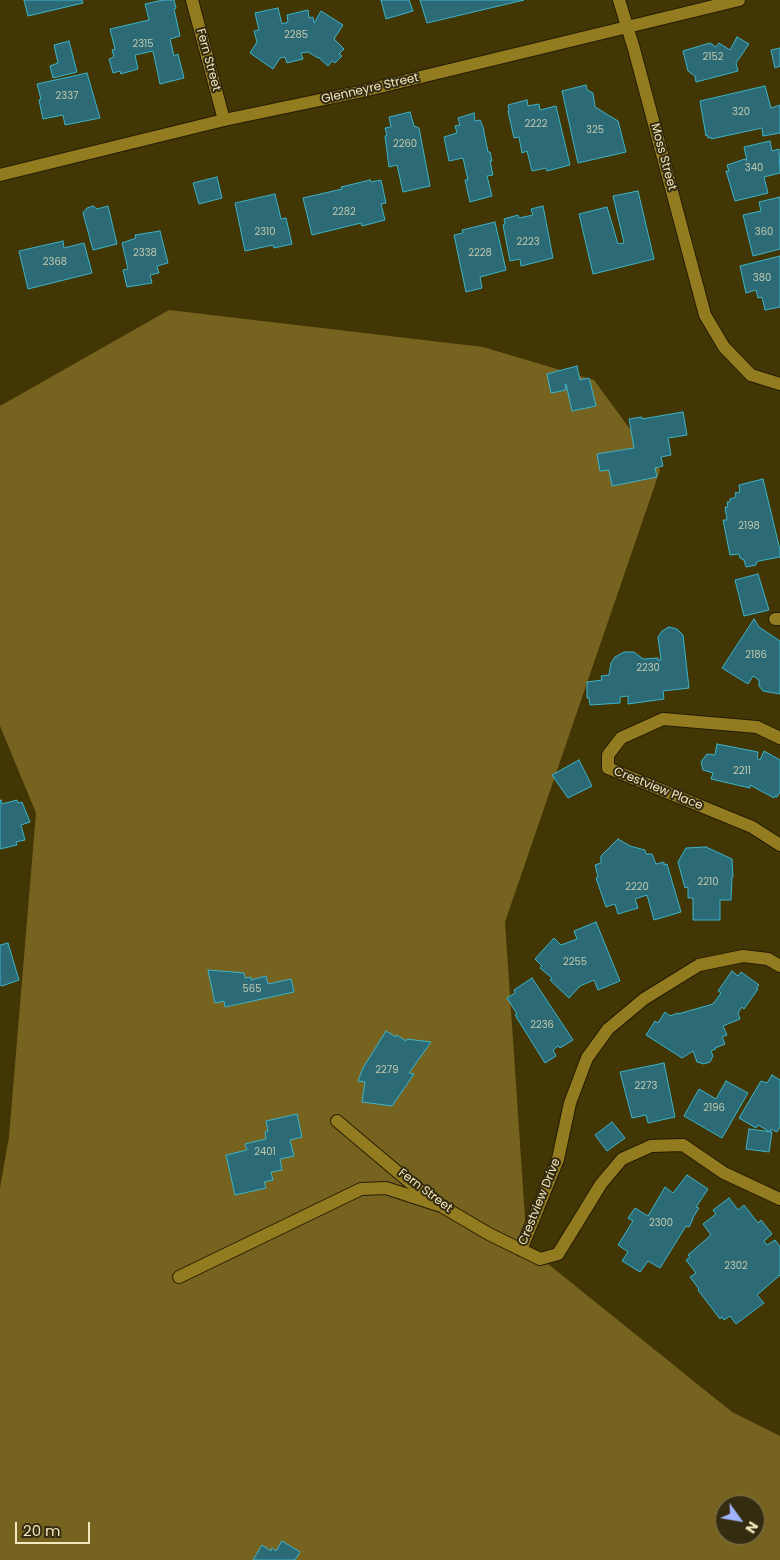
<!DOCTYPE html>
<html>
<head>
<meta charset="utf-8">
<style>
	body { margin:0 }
	#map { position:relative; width:780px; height:1560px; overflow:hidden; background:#423604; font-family:Poppins,sans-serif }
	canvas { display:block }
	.north { position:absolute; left:715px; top:1495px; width:50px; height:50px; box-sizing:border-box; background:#342c11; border:1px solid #807756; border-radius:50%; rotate:122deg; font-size:14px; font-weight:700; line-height:20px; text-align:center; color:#f3e7be }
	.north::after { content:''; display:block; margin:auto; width:18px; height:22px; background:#a1b3fd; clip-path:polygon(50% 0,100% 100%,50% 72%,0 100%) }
	.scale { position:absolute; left:15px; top:1522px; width:75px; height:22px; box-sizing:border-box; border:2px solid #f3e7be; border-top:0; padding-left:6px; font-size:15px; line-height:18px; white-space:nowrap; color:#f3e7be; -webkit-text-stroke:4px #342c11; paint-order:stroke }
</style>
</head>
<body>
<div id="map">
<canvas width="780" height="1560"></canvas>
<div class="north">N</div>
<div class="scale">20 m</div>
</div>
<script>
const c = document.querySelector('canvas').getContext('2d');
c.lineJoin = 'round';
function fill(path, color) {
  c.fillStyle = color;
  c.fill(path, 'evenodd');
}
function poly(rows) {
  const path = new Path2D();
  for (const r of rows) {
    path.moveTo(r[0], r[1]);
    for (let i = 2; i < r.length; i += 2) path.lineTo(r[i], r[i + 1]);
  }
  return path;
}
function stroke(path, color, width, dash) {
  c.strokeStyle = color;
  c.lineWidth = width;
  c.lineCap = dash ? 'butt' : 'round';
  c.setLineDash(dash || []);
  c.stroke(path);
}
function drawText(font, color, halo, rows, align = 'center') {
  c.font = font + ' Poppins,sans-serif';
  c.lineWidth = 4;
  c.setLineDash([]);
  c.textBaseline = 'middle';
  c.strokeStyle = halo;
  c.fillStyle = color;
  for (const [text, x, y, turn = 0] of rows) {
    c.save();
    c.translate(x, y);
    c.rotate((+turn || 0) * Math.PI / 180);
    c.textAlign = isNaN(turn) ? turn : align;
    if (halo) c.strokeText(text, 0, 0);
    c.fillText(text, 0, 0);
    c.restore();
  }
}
fill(poly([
	[169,310,483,347,594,380,660,470,505,922,527,1247,732,1412,780,1436,780,1560,0,1560,0,1188,9,1137,36,813,0,726,0,406],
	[725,1505,755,1505,755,1535,725,1535]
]), '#76631f');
const building = poly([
	[24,0,82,0,83,3,28,16,24,0],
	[163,0,174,0,176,8,174,9,180,36,170,39,174,56,178,54,184,78,160,84,153,51,135,55,138,69,121,74,120,71,113,73,109,59,114,57,112,50,115,49,110,29,149,20,145,4,163,0],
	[381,0,409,0,413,11,386,19,381,0],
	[420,0,524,0,427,23,420,0],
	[278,8,282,24,288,22,287,15,308,10,309,18,313,17,314,23,321,11,343,25,334,39,344,49,339,54,342,56,335,63,332,61,328,66,318,57,318,58,308,52,301,53,303,59,287,63,285,57,280,58,273,69,250,53,257,42,254,31,259,30,255,13,278,8],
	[737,37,749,44,736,63,738,71,696,82,695,76,688,71,683,51,710,43,716,47,719,43,730,50,737,37],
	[69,41,77,72,53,78,50,66,58,63,54,45,69,41],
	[780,48,780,66,775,68,771,50,780,48],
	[87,73,100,118,65,125,63,115,43,119,39,100,41,99,37,84,87,73],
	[586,85,587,90,593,93,595,107,618,121,626,152,578,163,562,91,586,85],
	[765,86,771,108,780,105,780,133,763,136,762,128,711,139,711,137,708,138,707,135,706,136,700,101,765,86],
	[527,100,528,106,539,104,540,110,556,106,570,165,547,171,546,168,532,171,527,151,522,153,519,137,514,138,508,111,509,111,508,105,527,100],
	[410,112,414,126,419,128,430,186,403,192,397,165,389,167,385,136,387,135,385,128,391,127,389,117,410,112],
	[474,113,475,121,480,120,483,127,488,152,490,152,492,161,490,161,493,175,487,176,492,196,470,202,465,180,468,180,463,158,449,161,444,137,457,133,455,126,460,125,458,118,474,113],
	[770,141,772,151,779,149,780,173,764,177,768,193,735,201,726,171,729,171,727,165,745,159,747,161,744,147,770,141],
	[217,177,222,198,199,204,193,183,217,177],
	[370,180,371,182,381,180,386,203,381,204,385,220,362,226,361,223,312,235,303,198,342,189,341,187,370,180],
	[638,191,654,259,593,274,579,214,607,207,618,244,624,243,613,196,638,191],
	[275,194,281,219,286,218,292,244,274,248,273,245,245,251,235,203,275,194],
	[780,197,780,249,753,256,743,215,761,211,759,202,780,197],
	[93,206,97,209,108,206,117,244,93,250,83,213,87,208,93,206],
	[543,206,553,258,521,266,520,259,510,261,503,225,505,224,504,219,518,215,519,218,533,215,531,209,543,206],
	[495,222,506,270,480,277,482,288,466,292,454,235,463,233,462,230,495,222],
	[160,231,168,263,157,266,159,273,150,275,152,283,127,287,123,270,128,269,122,243,136,238,135,235,160,231],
	[63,241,64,248,84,243,92,273,28,289,19,251,63,241],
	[780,256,780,307,765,310,762,297,758,298,756,290,746,293,740,266,780,256],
	[577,366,580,380,589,378,596,406,572,411,566,384,565,384,566,390,551,393,547,374,577,366],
	[683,412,687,435,668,438,671,455,661,457,663,466,655,468,657,477,612,486,609,470,600,471,597,454,634,448,629,419,642,417,642,419,683,412],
	[763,479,780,550,780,557,759,561,756,563,756,565,746,567,744,560,740,558,739,554,730,555,723,520,727,520,725,507,728,507,727,502,730,502,730,499,736,497,735,493,740,492,739,485,763,479],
	[758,574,769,610,744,616,735,580,758,574],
	[754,619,759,627,780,641,780,694,763,691,759,686,759,680,753,676,748,684,722,668,754,619],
	[669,627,677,629,683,635,689,688,663,691,664,699,628,704,628,696,620,697,620,703,590,705,589,698,587,698,587,682,602,680,601,676,609,675,611,663,615,657,624,652,634,652,643,659,658,658,658,660,661,660,658,637,662,631,669,627],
	[717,744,758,752,757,758,760,760,764,751,780,760,780,792,777,797,775,796,774,798,750,785,750,788,711,779,713,773,703,770,701,762,707,754,715,755,717,744],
	[579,760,592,786,568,798,552,775,579,760],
	[1,800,2,804,17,800,18,803,22,802,30,822,21,825,25,840,16,842,17,845,0,849,0,801,1,800],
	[618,839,630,846,645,850,646,854,652,854,656,864,664,862,664,865,667,864,681,912,654,920,647,895,635,899,638,908,618,914,615,904,606,907,596,878,598,877,595,865,601,863,601,856,618,839],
	[706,847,732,859,733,877,732,877,731,900,720,900,720,920,693,920,693,898,688,898,688,887,685,888,678,862,686,848,706,847],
	[596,922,620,981,598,990,594,980,580,986,569,998,550,980,552,978,540,968,542,966,535,959,554,938,561,945,577,939,574,931,596,922],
	[8,943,19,980,2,986,0,985,0,945,8,943],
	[208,970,244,973,245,978,251,977,251,980,266,976,268,984,291,979,294,992,225,1007,224,1001,215,1003,208,970],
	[732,971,738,976,741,972,759,985,756,988,758,989,744,1009,742,1007,738,1013,740,1019,723,1026,727,1035,722,1037,725,1044,715,1048,716,1049,711,1051,713,1056,710,1062,704,1064,697,1062,693,1051,682,1058,646,1035,655,1021,658,1023,665,1012,670,1016,678,1013,678,1014,713,1004,721,993,718,991,732,971],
	[532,978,573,1040,560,1048,558,1046,553,1050,556,1056,545,1063,515,1015,517,1014,507,998,515,993,514,990,532,978],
	[386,1031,396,1037,397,1035,406,1041,407,1039,431,1042,409,1073,414,1074,392,1106,362,1102,365,1082,358,1081,363,1068,386,1031],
	[664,1063,675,1117,648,1123,646,1115,632,1118,620,1072,664,1063],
	[772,1075,780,1080,780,1127,777,1132,771,1129,770,1132,758,1125,756,1128,739,1118,761,1081,767,1083,772,1075],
	[726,1081,748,1093,722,1138,684,1116,699,1089,716,1099,726,1081],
	[297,1114,302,1137,290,1140,294,1156,280,1159,282,1170,271,1172,273,1180,264,1182,266,1188,235,1195,226,1155,247,1150,245,1144,266,1139,265,1132,268,1131,266,1121,297,1114],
	[612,1122,625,1138,607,1151,595,1135,612,1122],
	[749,1129,772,1132,769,1152,746,1149,749,1129],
	[687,1175,708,1189,696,1207,699,1208,692,1219,693,1219,689,1227,686,1226,660,1268,648,1261,640,1272,622,1261,628,1252,618,1245,633,1221,628,1218,635,1208,648,1216,665,1187,673,1193,687,1175],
	[729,1198,738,1210,744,1205,758,1223,761,1220,772,1234,764,1241,767,1245,775,1240,780,1247,780,1275,757,1295,764,1303,736,1324,730,1316,724,1320,722,1317,720,1319,698,1290,699,1289,690,1277,696,1273,686,1260,690,1257,688,1255,711,1235,703,1224,716,1214,713,1210,729,1198],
	[282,1541,300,1552,295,1560,253,1560,262,1545,271,1551,272,1548,276,1551,282,1541]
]);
fill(building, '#2c6a76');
stroke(building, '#3bb4cb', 1);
const lane = poly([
	[179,1277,361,1189,386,1188,438,1205]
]);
const street = poly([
	[192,0,224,120],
	[619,0,634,49,705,315,724,347,751,375,780,384],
	[775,619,780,619],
	[780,738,757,727,663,719,621,738,608,755,608,768,752,827,780,845],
	[337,1121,413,1185,443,1207,489,1234,540,1259,558,1254,601,1184,622,1159,651,1146,683,1145,724,1173,780,1199],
	[521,1250,558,1159,570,1103,587,1058,608,1029,644,999,699,965,743,956,768,959,780,966]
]);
const secondary = poly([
	[0,175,224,120,363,91,739,0]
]);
stroke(lane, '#251d03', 14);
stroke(street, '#251d03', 14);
stroke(secondary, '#251d03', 14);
stroke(lane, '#937b20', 12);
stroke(street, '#937b20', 12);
stroke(secondary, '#937b20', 12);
drawText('10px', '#c1c8ac', null, [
	["2285",296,35],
	["2315",143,44],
	["2152",713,57],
	["2337",67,96],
	["320",741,112],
	["2222",536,124],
	["325",595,130],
	["2260",405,144],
	["340",754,168],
	["2282",344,212],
	["2310",265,232],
	["360",764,232],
	["2223",528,242],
	["2338",145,253],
	["2228",480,253],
	["2368",55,262],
	["380",762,278],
	["2198",749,526],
	["2186",756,655],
	["2230",648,668],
	["2211",742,771],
	["2210",708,882],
	["2220",637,887],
	["2255",575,962],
	["565",252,989],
	["2236",542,1025],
	["2279",387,1070],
	["2273",646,1086],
	["2196",714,1108],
	["2401",265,1152],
	["2300",661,1223],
	["2302",736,1266]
]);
drawText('12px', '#f3e7be', '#342c11', [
	["Fern Street",208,60,75],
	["Glenneyre Street",370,89,-13],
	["Moss Street",663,157,75],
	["Crestview Place",658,789,22],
	["Fern Street",425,1191,37],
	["Crestview Drive",540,1202,-68]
]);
</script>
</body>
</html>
